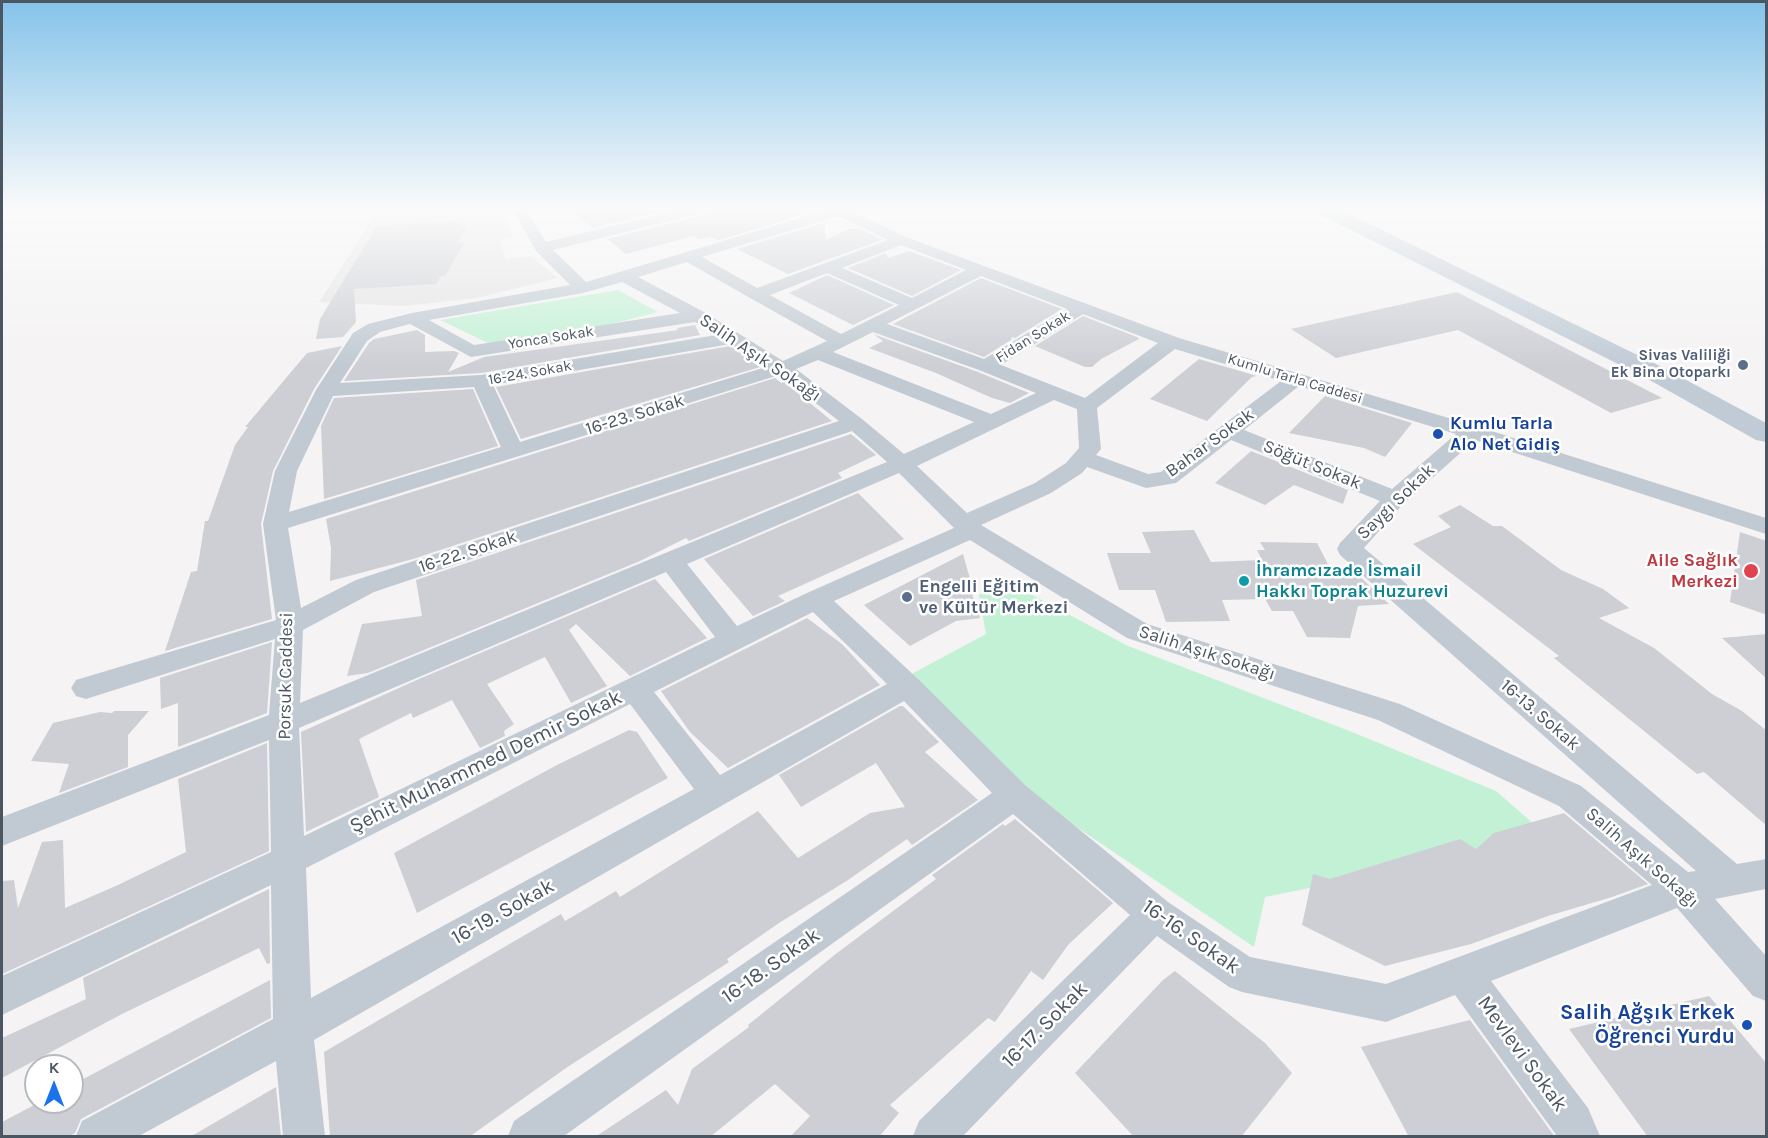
<!DOCTYPE html>
<html>
<head>
<meta charset="utf-8">
<style>
	body { margin:0 }
	#map { position:relative; width:1768px; height:1138px; overflow:hidden; background:#f5f3f3; font-family:Karla,sans-serif }
	canvas { display:block }
	.frame { position:absolute; inset:0; border:3px solid #4a5661; pointer-events:none }
	.north { position:absolute; left:24px; top:1054px; width:60px; height:60px; box-sizing:border-box; background:#fff; border:2px solid #b7bbc0; border-radius:50%; rotate:0deg; font-size:16px; font-weight:700; line-height:24px; text-align:center; color:#4a5661 }
	.north::after { content:''; display:block; margin:auto; width:21px; height:27px; background:#1a73e8; clip-path:polygon(50% 0,100% 100%,50% 72%,0 100%) }
</style>
</head>
<body>
<div id="map">
<canvas width="1768" height="1138"></canvas>
<div class="frame"></div>
<div class="north">K</div>
</div>
<script>
const c = document.querySelector('canvas').getContext('2d');
c.lineJoin = 'round';
function fill(path, color) {
  c.fillStyle = color;
  c.fill(path, 'evenodd');
}
function poly(rows) {
  const path = new Path2D();
  for (const r of rows) {
    path.moveTo(r[0], r[1]);
    for (let i = 2; i < r.length; i += 2) path.lineTo(r[i], r[i + 1]);
  }
  return path;
}
function stroke(path, color, width, dash) {
  c.strokeStyle = color;
  c.lineWidth = width;
  c.lineCap = dash ? 'butt' : 'round';
  c.setLineDash(dash || []);
  c.stroke(path);
}
function drawText(font, color, halo, rows, align = 'center') {
  c.font = font + ' Karla,sans-serif';
  c.lineWidth = 5;
  c.setLineDash([]);
  c.textBaseline = 'middle';
  c.strokeStyle = halo;
  c.fillStyle = color;
  for (const [text, x, y, turn = 0] of rows) {
    c.save();
    c.translate(x, y);
    c.rotate((+turn || 0) * Math.PI / 180);
    c.textAlign = isNaN(turn) ? turn : align;
    if (halo) c.strokeText(text, 0, 0);
    c.fillText(text, 0, 0);
    c.restore();
  }
}
fill(poly([
	[425,207,502,207,513,237,500,241,506,259,530,256,558,278,477,298,403,306,319,302,378,210]
]), '#e6e4e5');
fill(poly([
	[618,290,658,312,607,325,488,343,440,320],
	[1004,580,1128,646,1347,730,1496,791,1551,839,1265,897,1254,947,1050,809,908,676,986,634,979,595]
]), '#c3f1d5');
fill(poly([
	[565,207,681,207,593,228],
	[718,207,822,207,822,209,719,240,712,237,698,239,694,236,626,254,607,239,715,212],
	[463,221,461,226,467,226,459,243,464,243,445,276,441,276,436,284,354,289,356,322,343,337,316,339,320,319,377,226],
	[824,223,826,240,849,229,859,228,882,240,788,274,737,249],
	[909,251,961,270,912,296,848,268,886,253,888,258],
	[827,275,894,305,853,325,789,293],
	[981,278,1062,309,1015,338,1012,337,1011,340,984,357,893,324],
	[1457,292,1662,398,1611,413,1458,330,1336,358,1291,329],
	[1083,316,1137,337,1139,339,1101,359,1092,367,1085,367,1035,346],
	[695,325,700,335,481,373,344,381,369,343,374,339,417,330,425,335,425,352,454,351,459,353,448,372,484,357,678,330,677,328],
	[873,334,978,372,1029,393,1010,403,992,398,936,373,869,348,883,341],
	[342,346,314,389,273,471,261,524,272,619,165,651,191,572,197,571,205,521,208,521,235,445,248,427,245,427,307,353],
	[730,346,760,367,521,439,496,387],
	[1199,359,1257,376,1252,377,1207,421,1150,399],
	[775,378,781,383,784,382,832,421,413,559,330,581,331,548,326,519],
	[473,389,498,446,324,499,321,426,334,398],
	[1325,396,1412,423,1385,457,1364,448,1289,433],
	[851,434,876,455,838,473,842,478,689,541,686,538,640,561,368,673,347,676,362,624,422,616,416,580],
	[1251,451,1348,490,1343,504,1294,485,1265,505,1215,483],
	[858,493,904,539,778,596,785,601,753,616,704,559],
	[1460,505,1493,526,1502,526,1561,570,1603,589,1629,608,1599,618,1654,648,1712,694,1742,711,1767,731,1767,826,1704,772,1697,774,1554,658,1559,656,1413,544,1451,527,1438,516],
	[1194,530,1211,562,1262,560,1257,550,1265,550,1260,542,1317,543,1332,572,1355,572,1389,604,1358,606,1350,638,1307,637,1293,611,1272,611,1265,599,1222,600,1230,621,1166,622,1155,590,1119,590,1107,553,1151,553,1142,532],
	[1740,532,1767,541,1767,615,1730,602],
	[963,554,970,579,967,579,980,618,956,621,910,646,864,605],
	[655,579,707,638,630,676,576,624,569,630,607,686,571,703,545,657,487,684,514,724,504,731,505,736,480,748,452,700,413,718,411,713,359,739,379,797,306,832,301,732,419,679],
	[807,618,842,644,880,685,728,768,690,732,661,691],
	[1767,634,1767,679,1722,638],
	[272,642,267,713,178,747,178,703,161,709,160,678],
	[900,706,903,706,939,742,925,752,978,800,912,845,907,839,848,880,779,923,727,959,729,962,566,1068,469,1137,330,1137,324,1052,561,914,565,921,616,891,620,897,758,811,798,858,870,813,905,807,876,763,801,807,779,775],
	[114,711,149,711,128,735,128,767,59,793,69,764,31,761,53,723,100,712,112,713],
	[629,730,637,732,668,778,417,913,394,853,557,765],
	[267,743,269,851,2,974,2,881,14,880,18,908,42,842,63,840,65,908,118,885,186,852,178,779],
	[1564,813,1648,884,1612,897,1548,916,1471,944,1385,966,1302,925,1313,874,1330,879,1460,839,1476,849,1494,833],
	[1015,819,1113,903,1068,945,1043,980,1031,971,995,1022,988,1018,890,1105,899,1113,879,1137,790,1137,810,1116,775,1084,710,1137,595,1137,666,1090,678,1105,692,1069,749,1027,748,1025,837,953,936,879,932,875,935,873,1003,824,1005,826],
	[269,889,270,963,267,964,259,948,122,1014,2,1078,2,1038,86,999,83,978],
	[1175,971,1265,1043,1292,1073,1241,1137,1134,1137,1075,1073,1163,980],
	[270,980,271,1018,81,1119,75,1133,68,1137,2,1137,2,1122,40,1102,72,1102,72,1085],
	[1709,996,1767,1064,1767,1137,1648,1137,1569,1029],
	[1470,1020,1555,1137,1409,1137,1361,1047],
	[276,1087,281,1137,190,1137]
]), '#cdcfd5');
fill(poly([
	[511,207,525,207,546,242,691,207,716,207,714,210,553,250,586,282,827,210,825,207,844,207,906,237,1179,338,1479,427,1766,518,1766,534,1475,440,1403,504,1364,548,1737,864,1766,859,1766,889,1715,899,1766,956,1766,1001,1753,996,1677,908,1491,981,1588,1108,1600,1136,1557,1136,1455,995,1386,1022,1242,992,1229,987,1157,936,963,1136,913,1136,919,1121,1130,915,1013,814,564,1136,508,1136,514,1121,992,793,904,701,314,1040,325,1136,283,1136,276,1061,139,1136,76,1136,82,1121,273,1019,271,885,2,1015,2,976,271,852,269,740,2,846,2,817,269,715,275,639,86,699,76,696,71,688,76,680,276,620,263,524,275,471,316,390,353,333,368,324,412,313,570,285,536,251,511,207],
	[839,216,888,240,757,288,702,257,839,216],
	[901,245,966,270,912,298,842,268,901,245],
	[687,262,750,298,827,341,783,361,704,312,638,277,687,262],
	[827,273,899,305,841,334,770,295,827,273],
	[981,276,1067,309,984,359,887,324,981,276],
	[622,282,680,313,474,345,429,320,583,293,622,282],
	[1083,314,1158,343,1085,398,1001,365,1083,314],
	[695,322,716,335,481,375,340,383,367,341,380,332,410,324,471,357,695,322],
	[873,332,979,370,1036,393,991,414,833,352,873,332],
	[730,344,766,367,520,442,493,385,730,344],
	[1175,349,1281,381,1161,472,1148,474,1096,455,1101,449,1097,408,1175,349],
	[818,360,974,422,904,454,862,419,796,369,818,360],
	[779,375,839,421,356,580,301,608,288,528,779,375],
	[1299,386,1456,434,1392,489,1244,430,1299,386],
	[474,387,501,447,289,512,297,471,333,396,474,387],
	[1054,400,1077,409,1079,448,1066,463,1035,483,967,513,917,466,1054,400],
	[852,431,887,462,300,703,303,630,374,592,852,431],
	[1231,440,1380,501,1340,543,1337,549,1340,555,1696,871,1688,872,1581,786,1400,704,1147,624,981,525,1051,493,1082,473,1087,467,1146,488,1176,483,1231,440],
	[899,473,954,528,807,593,737,626,687,564,899,473],
	[970,540,1127,638,1378,720,1559,806,1652,885,1386,984,1250,957,1168,902,1025,785,917,678,834,601,970,540],
	[666,572,715,637,304,836,299,728,666,572],
	[813,612,887,684,720,775,654,692,813,612],
	[630,704,694,789,311,998,306,868,630,704]
]), '#c1cad2');
fill(poly([
	[1311,207,1335,207,1664,368,1766,423,1766,442,1756,440,1646,378,1313,211,1311,207]
]), '#c1cbd6');
const sky = c.createLinearGradient(0, 0, 0, 366);
sky.addColorStop(0, '#85c3ea');
sky.addColorStop(0.57, '#fafafa');
sky.addColorStop(1, '#fafafa00');
c.fillStyle = sky;
c.fillRect(0, 0, 1768, 366);
for (const [x, y, r, color] of [
	[1743,365,6,"#5c6f8a"],
	[1438,434,6,"#1a4fb4"],
	[1751,571,8,"#e0444e"],
	[1244,581,6,"#0f9aa8"],
	[907,597,6,"#5c6f8a"],
	[1747,1025,6,"#1a4fb4"]
]) {
  const dot = new Path2D();
  dot.arc(x, y, r, 0, 2 * Math.PI);
  c.fillStyle = color;
  c.fill(dot);
  stroke(dot, '#fff', 2);
}
drawText('15px', '#4a5661', '#fff', [
	["Fidan Sokak",1033,337,-32],
	["Yonca Sokak",551,338,-9],
	["16-24. Sokak",530,373,-10],
	["Kumlu Tarla Caddesi",1295,379,17]
]);
drawText('bold 15px', '#4e5e75', '#fff', [
	["Sivas Valiliği",1731,356],
	["Ek Bina Otoparkı",1731,373]
], 'right');
drawText('18px', '#4a5661', '#fff', [
	["Salih Aşık Sokağı",760,358,34],
	["16-23. Sokak",635,415,-17],
	["Bahar Sokak",1210,443,-36],
	["Söğüt Sokak",1312,465,22],
	["Saygı Sokak",1396,502,-44],
	["16-22. Sokak",468,552,-18],
	["Salih Aşık Sokağı",1207,653,18],
	["Porsuk Caddesi",286,676,-89],
	["16-13. Sokak",1540,715,41],
	["Salih Aşık Sokağı",1642,858,41]
]);
drawText('bold 18px', '#164399', '#fff', [
	["Kumlu Tarla",1450,424],
	["Alo Net Gidiş",1450,445]
], 'left');
drawText('bold 18px', '#be3a42', '#fff', [
	["Aile Sağlık",1738,561],
	["Merkezi",1738,582]
], 'right');
drawText('bold 18px', '#0d838f', '#fff', [
	["İhramcızade İsmail",1256,571],
	["Hakkı Toprak Huzurevi",1256,592]
], 'left');
drawText('bold 18px', '#4e5e75', '#fff', [
	["Engelli Eğitim",919,587],
	["ve Kültür Merkezi",919,608]
], 'left');
drawText('21px', '#4a5661', '#fff', [
	["Şehit Muhammed Demir Sokak",486,762,-26],
	["16-19. Sokak",503,912,-29],
	["16-16. Sokak",1191,937,35],
	["16-18. Sokak",771,966,-35],
	["16-17. Sokak",1045,1025,-45],
	["Mevlevi Sokak",1522,1054,54]
]);
drawText('bold 21px', '#164399', '#fff', [
	["Salih Ağşık Erkek",1735,1013],
	["Öğrenci Yurdu",1735,1037]
], 'right');
</script>
</body>
</html>
